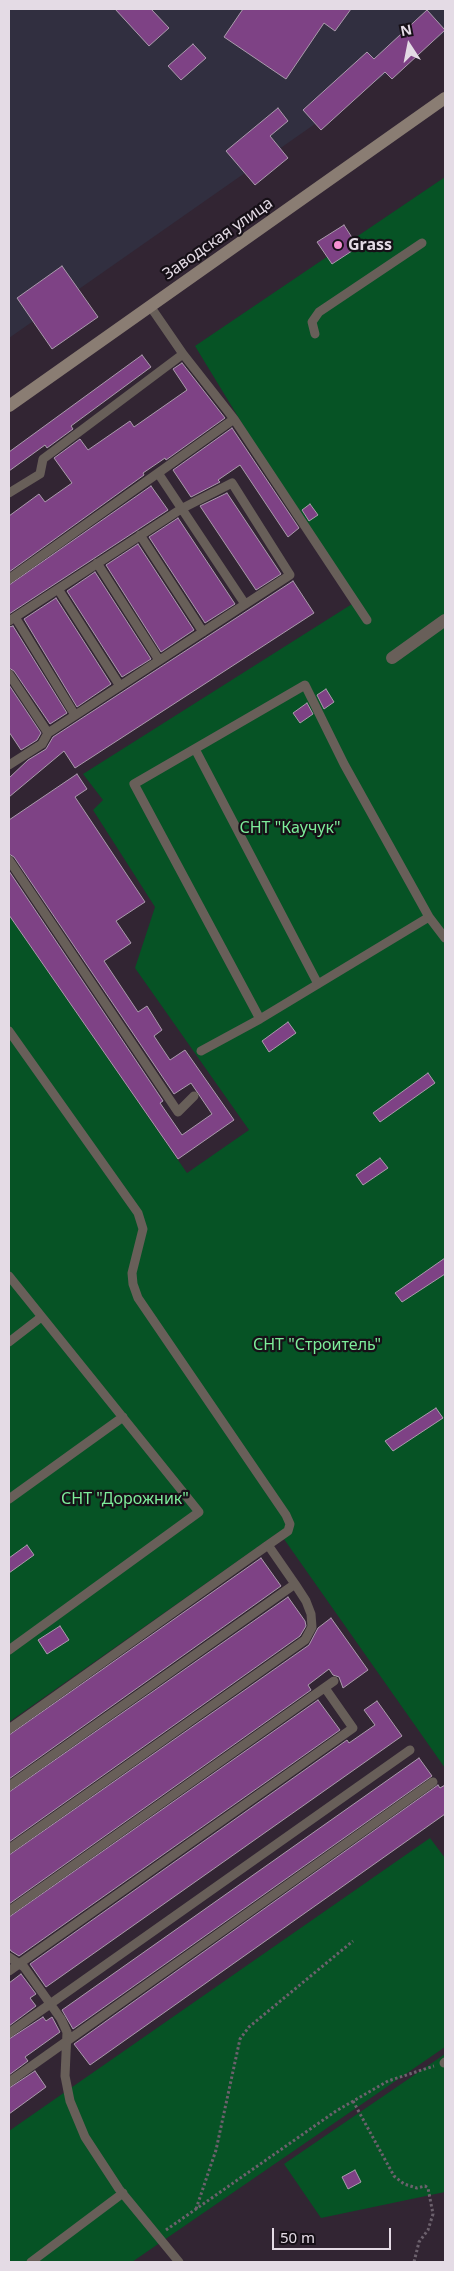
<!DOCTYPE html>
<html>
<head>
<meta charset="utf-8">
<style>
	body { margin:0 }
	#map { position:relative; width:454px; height:2271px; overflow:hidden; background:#322533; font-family:"Noto Sans",sans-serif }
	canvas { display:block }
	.frame { position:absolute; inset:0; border:10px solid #e4dbe5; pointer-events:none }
	.north { position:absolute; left:384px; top:20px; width:50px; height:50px; -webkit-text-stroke:4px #161017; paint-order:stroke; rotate:349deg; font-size:14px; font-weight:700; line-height:20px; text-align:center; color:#e4dbe5 }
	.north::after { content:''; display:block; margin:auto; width:18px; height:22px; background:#e4dbe5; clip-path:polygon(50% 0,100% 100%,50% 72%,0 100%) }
	.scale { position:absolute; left:272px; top:2228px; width:119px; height:22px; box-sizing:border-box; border:2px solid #e4dbe5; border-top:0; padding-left:6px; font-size:15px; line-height:18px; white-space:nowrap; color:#e4dbe5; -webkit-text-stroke:4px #161017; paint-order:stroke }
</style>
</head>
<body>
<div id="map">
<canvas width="454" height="2271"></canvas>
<div class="frame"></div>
<div class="north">N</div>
<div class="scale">50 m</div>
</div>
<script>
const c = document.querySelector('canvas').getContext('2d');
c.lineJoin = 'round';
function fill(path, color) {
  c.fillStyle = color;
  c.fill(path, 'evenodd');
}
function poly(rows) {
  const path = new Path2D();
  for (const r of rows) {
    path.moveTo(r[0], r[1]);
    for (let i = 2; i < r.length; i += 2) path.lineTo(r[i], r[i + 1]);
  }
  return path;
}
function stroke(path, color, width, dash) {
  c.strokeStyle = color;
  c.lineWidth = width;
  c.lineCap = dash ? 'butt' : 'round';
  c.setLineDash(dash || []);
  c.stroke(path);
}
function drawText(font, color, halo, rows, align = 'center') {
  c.font = font + ' "Noto Sans",sans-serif';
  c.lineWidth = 4.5;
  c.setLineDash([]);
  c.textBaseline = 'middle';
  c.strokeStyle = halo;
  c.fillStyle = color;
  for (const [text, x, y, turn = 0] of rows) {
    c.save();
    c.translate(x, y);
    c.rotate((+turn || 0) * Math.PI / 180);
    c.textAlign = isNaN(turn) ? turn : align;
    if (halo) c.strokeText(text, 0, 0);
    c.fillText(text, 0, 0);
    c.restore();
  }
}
fill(poly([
	[9,9,445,9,445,33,9,338]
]), '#312f40');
fill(poly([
	[445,177,445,1768,279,1532,9,1722,9,915,187,1173,249,1130,135,968,155,907,93,810,103,800,83,774,352,604,195,346],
	[430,1838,445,1858,445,2047,132,2262,9,2262,9,2131],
	[445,2054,445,2192,321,2218,284,2164]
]), '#065325');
const building = poly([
	[115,9,151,9,169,28,149,46,115,9],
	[243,9,351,9,335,31,324,23,286,79,224,37,243,9],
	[427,10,445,30,392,79,385,72,321,130,303,110,367,52,374,59,427,10],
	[193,44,206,58,181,80,168,66,193,44],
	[278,108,288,121,270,136,288,158,255,185,226,151,278,108],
	[344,225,358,247,332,264,317,242,344,225],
	[62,266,98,317,52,349,17,298,62,266],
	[142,355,151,367,71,426,73,429,47,448,45,445,9,471,9,452,142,355],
	[182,363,225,418,166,460,165,458,143,473,144,475,9,572,9,516,39,494,45,502,72,483,54,458,80,439,88,450,130,421,134,427,187,390,173,369,182,363],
	[232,428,299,528,288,537,240,465,218,480,220,482,191,497,173,470,232,428],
	[151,486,168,510,9,614,9,585,151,486],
	[227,493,281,574,256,590,200,506,227,493],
	[310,504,318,515,309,521,302,510,310,504],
	[178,518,235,604,205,623,149,537,178,518],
	[138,544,194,630,161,652,106,565,138,544],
	[95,572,151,659,122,677,67,591,95,572],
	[293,581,314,613,75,768,64,751,9,797,9,778,28,760,46,749,53,737,293,581],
	[56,598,111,684,77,707,24,619,56,598],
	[13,626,67,713,50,724,14,671,9,668,9,627,13,626],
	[9,685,41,733,37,740,21,750,9,732,9,685],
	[326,689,334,702,324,709,317,695,326,689],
	[307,703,313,714,300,723,293,713,307,703],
	[77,774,87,789,75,797,145,902,116,921,131,943,104,961,138,1012,147,1006,162,1030,154,1036,170,1060,185,1050,234,1120,178,1159,9,915,9,871,163,1101,160,1103,182,1135,212,1114,191,1083,174,1094,14,857,9,854,9,820,77,774],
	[288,1022,296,1033,269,1052,262,1041,288,1022],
	[428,1073,435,1083,380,1122,373,1113,428,1073],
	[380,1158,388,1168,363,1185,356,1175,380,1158],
	[445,1258,445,1274,402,1302,395,1293,445,1258],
	[436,1408,443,1418,393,1451,385,1441,436,1408],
	[27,1545,34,1555,9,1573,9,1558,27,1545],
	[261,1558,281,1586,9,1779,9,1735,261,1558],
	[288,1597,305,1621,306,1626,300,1636,9,1842,9,1792,288,1597],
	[331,1618,368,1670,343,1688,339,1677,333,1675,329,1669,308,1685,311,1690,9,1904,9,1855,309,1645,318,1628,331,1618],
	[60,1626,69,1640,47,1654,38,1640,60,1626],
	[318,1700,340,1730,19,1956,11,1951,9,1948,9,1917,318,1700],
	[377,1701,402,1736,46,1987,30,1964,347,1740,349,1743,375,1725,364,1710,377,1701],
	[419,1758,432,1776,73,2029,62,2010,419,1758],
	[438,1785,440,1788,445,1785,445,1814,90,2065,74,2044,438,1785],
	[21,1974,36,1994,30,1998,36,2006,9,2026,9,1983,21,1974],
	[43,2017,46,2021,52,2017,60,2032,25,2057,28,2061,9,2075,9,2039,43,2017],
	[35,2071,46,2087,9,2114,9,2088,35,2071],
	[355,2170,361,2182,348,2189,342,2177,355,2170]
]);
fill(building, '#7e4285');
stroke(building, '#ab9bad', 1);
stroke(poly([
	[353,2101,394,2176,404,2184,417,2188,425,2186,428,2188,433,2214,428,2230,419,2242,414,2262],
	[196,2209,216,2150,240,2039,249,2027,353,1941],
	[166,2230,336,2111,388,2081,434,2066]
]), '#6c616d', 3, [2.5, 2.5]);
stroke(poly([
	[150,306,183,354,234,419,367,620],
	[315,334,312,322,319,312,422,243],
	[158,473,245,604],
	[9,493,40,474,43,459,183,354],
	[140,535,203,632],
	[97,563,159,660],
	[9,579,234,419],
	[58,589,120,686],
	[15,617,75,715],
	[9,621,181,509,232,483,290,575,48,733,42,744,9,765],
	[9,674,48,733],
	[195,749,318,984],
	[9,860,178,1112,194,1096],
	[429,917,260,1019,134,784,305,685,344,764,429,917,445,938],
	[9,1031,138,1213,143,1229,132,1273,133,1284,138,1298,286,1515,290,1524,288,1531,268,1545],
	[201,1051,260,1019],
	[9,1276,199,1512,9,1650],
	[9,1342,40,1318],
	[9,1499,123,1417],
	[9,1729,268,1545,295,1584,9,1786],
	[9,1849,305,1640,312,1627,311,1614,306,1601,295,1584],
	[9,1911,334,1681],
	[9,1957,24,1967,61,2019,67,2032,65,2076,70,2101,85,2137,119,2189,179,2262],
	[9,1971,353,1728,325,1688],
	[9,2033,410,1750],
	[444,2063,445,2062],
	[9,2082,433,1782],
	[31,2262,123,2193]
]), '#685f59', 9);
stroke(poly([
	[392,658,445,620]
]), '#685f59', 12);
stroke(poly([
	[9,406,445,98]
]), '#8a7d73', 12);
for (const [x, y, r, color] of [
	[338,245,5,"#f591d2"]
]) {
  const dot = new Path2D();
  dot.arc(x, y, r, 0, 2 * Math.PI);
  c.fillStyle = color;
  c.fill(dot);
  stroke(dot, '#161017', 2);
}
drawText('16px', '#e4dbe5', '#161017', [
	["Заводская улица",218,239,-35]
]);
drawText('bold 16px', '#e4dbe5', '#161017', [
	["Grass",348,245]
], 'left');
drawText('16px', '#7dec9a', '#161017', [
	["СНТ \"Каучук\"",290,828],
	["СНТ \"Строитель\"",317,1345],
	["СНТ \"Дорожник\"",125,1499]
]);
</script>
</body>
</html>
